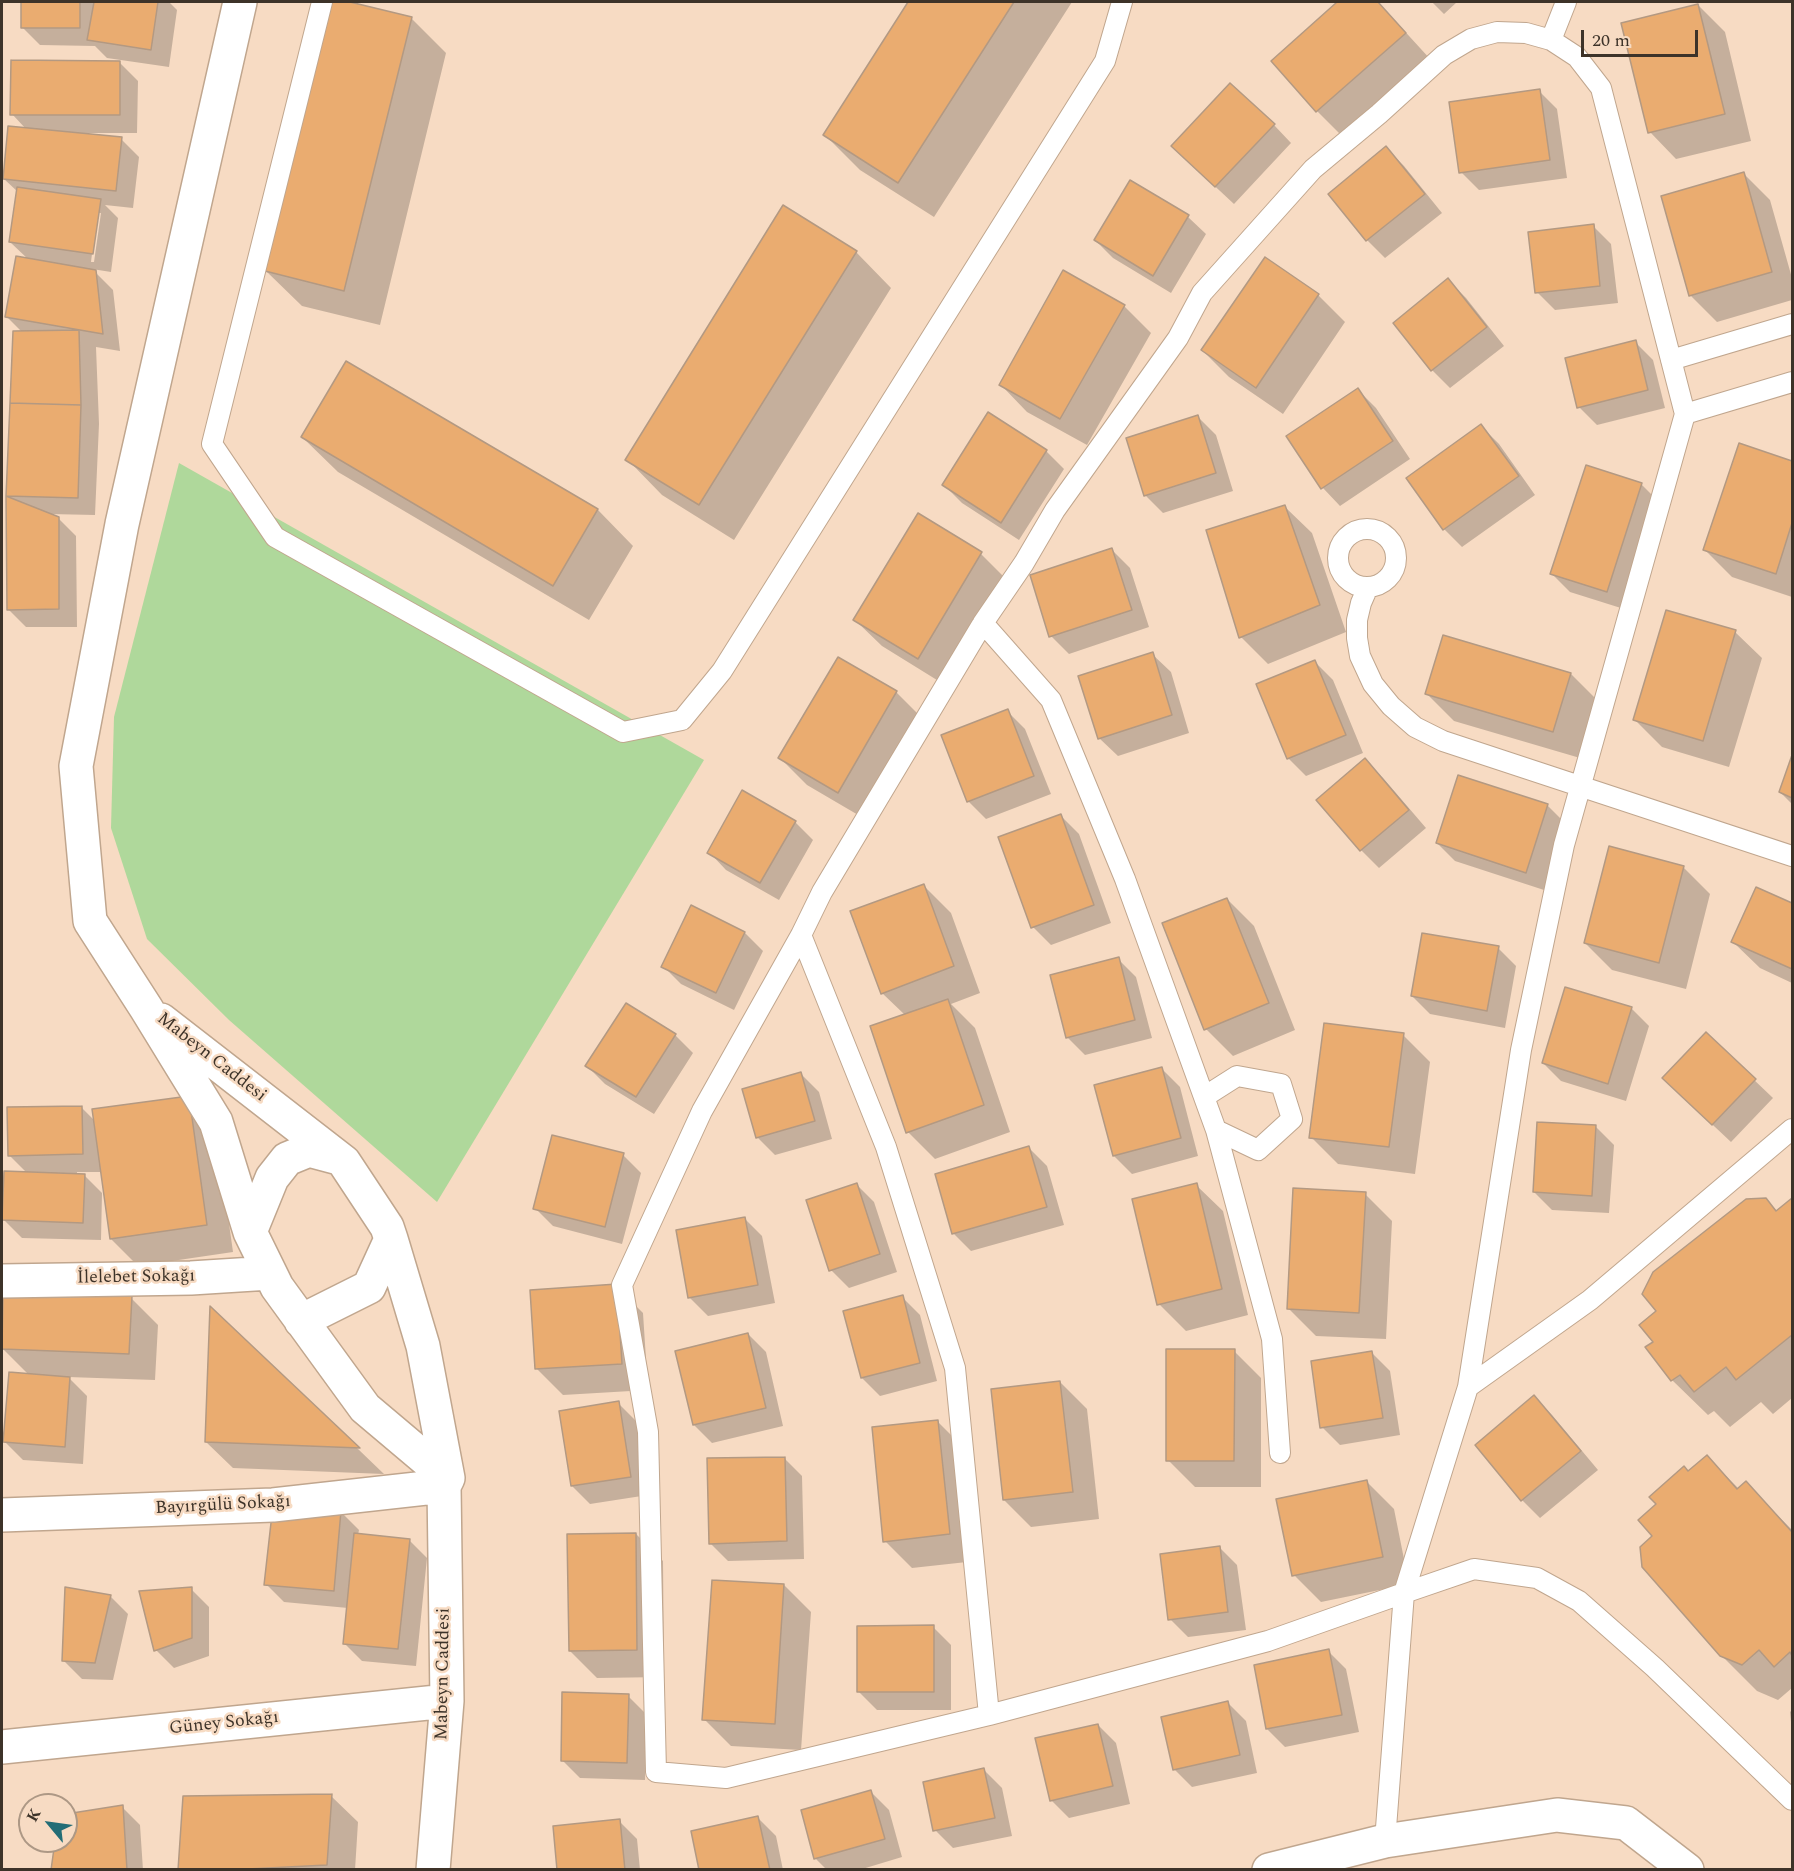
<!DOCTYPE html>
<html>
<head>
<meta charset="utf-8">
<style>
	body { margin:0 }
	#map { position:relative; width:1794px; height:1871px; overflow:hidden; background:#f7dbc3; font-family:Spectral,serif }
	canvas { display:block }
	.frame { position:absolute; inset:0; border:3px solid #3d3329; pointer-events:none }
	.north { position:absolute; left:18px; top:1793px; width:60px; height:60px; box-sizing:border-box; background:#f7dbc3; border:2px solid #ad9885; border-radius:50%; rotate:299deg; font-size:16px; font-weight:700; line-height:24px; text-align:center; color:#3d3329 }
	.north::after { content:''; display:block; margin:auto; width:21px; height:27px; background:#236d76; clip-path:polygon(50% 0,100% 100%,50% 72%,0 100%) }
	.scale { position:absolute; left:1581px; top:30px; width:117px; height:27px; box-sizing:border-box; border:3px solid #3d3329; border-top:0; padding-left:8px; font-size:18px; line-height:21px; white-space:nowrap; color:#3d3329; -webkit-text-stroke:4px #f7dbc3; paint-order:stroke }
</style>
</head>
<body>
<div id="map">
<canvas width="1794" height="1871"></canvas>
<div class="frame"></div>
<div class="north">K</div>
<div class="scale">20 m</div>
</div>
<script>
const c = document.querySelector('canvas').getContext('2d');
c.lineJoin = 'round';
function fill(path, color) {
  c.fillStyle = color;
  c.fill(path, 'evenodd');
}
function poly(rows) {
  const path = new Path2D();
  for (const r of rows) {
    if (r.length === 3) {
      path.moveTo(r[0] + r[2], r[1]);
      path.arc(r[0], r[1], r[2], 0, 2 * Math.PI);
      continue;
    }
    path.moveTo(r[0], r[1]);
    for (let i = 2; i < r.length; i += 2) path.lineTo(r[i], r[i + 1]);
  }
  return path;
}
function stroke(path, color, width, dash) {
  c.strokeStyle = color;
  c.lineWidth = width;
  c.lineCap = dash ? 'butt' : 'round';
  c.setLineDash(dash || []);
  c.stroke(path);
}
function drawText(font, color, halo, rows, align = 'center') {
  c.font = font + ' Spectral,serif';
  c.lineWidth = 5;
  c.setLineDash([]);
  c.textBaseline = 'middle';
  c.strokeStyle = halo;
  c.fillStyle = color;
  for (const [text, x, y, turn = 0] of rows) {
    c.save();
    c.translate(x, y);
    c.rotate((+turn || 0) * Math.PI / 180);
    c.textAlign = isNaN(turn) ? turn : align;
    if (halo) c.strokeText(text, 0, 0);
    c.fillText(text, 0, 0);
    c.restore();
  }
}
fill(poly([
	[179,463,704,760,437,1202,229,1020,147,939,111,828,114,717]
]), '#afd89b');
fill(poly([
	[23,2,169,2,177,10,169,67,107,58,95,46,40,45,22,27],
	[332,2,343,2,411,18,446,53,380,325,302,306,266,271],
	[910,2,1072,2,934,217,860,170,825,135],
	[1339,2,1378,2,1431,60,1344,138,1317,111,1273,61],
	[1432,2,1457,2,1444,14],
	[1698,5,1725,32,1751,141,1676,159,1650,132],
	[120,63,138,81,137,133,83,133,83,135,121,139,139,157,133,208,105,205,118,218,111,272,92,269,113,290,120,351,96,347,99,424,95,515,49,514,58,518,76,536,77,627,26,627,8,609,8,496,23,333,6,316,29,260,10,242,18,192,4,179,26,129,12,114],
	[97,213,101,213,94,262,91,262],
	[1539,91,1557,109,1567,178,1479,190,1461,172],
	[1274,125,1291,143,1234,204,1191,164],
	[1386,148,1404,166,1442,213,1385,258,1367,240],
	[1743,173,1770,200,1792,278,1792,300,1717,322,1690,295],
	[1130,182,1188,217,1206,234,1171,293,1113,258,1095,240],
	[1593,226,1611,244,1618,303,1555,310,1537,292],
	[856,252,891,288,734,540,662,495,627,459],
	[1265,259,1318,295,1345,322,1283,414,1229,377,1202,350],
	[1448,280,1466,298,1504,346,1450,388,1432,370,1395,323],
	[1124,306,1151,333,1087,445,1027,412,1001,385],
	[1635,342,1653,360,1665,408,1597,425,1579,407],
	[346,363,598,510,633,546,589,620,338,472,302,437],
	[1358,390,1376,408,1410,459,1340,506,1323,488],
	[988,414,1046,451,1064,469,1019,540,962,503,944,485],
	[1198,417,1216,435,1233,491,1163,513,1145,495],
	[1481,426,1499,444,1535,495,1462,547,1444,529],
	[1740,445,1792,462,1792,597,1732,577,1705,550],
	[1641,484,1659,502,1624,609,1570,592,1552,574],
	[1285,507,1312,533,1346,632,1268,664,1241,637,1208,531],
	[918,515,981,554,1008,581,945,685,882,646,855,620],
	[1112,550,1130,568,1149,627,1069,654,1051,636],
	[1735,632,1762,658,1729,767,1662,747,1635,720],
	[1444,637,1571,674,1598,701,1580,758,1454,721,1427,694],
	[1152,654,1171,672,1189,733,1118,756,1099,738],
	[839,659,896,692,923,719,865,819,807,785,780,758],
	[1315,662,1333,680,1363,753,1306,776,1288,758],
	[1007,711,1025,729,1051,794,986,819,968,801],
	[1365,760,1383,778,1426,828,1379,868,1361,850],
	[1792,760,1792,804,1780,792],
	[743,792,795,822,813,840,779,900,726,870,709,852],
	[1547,805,1565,823,1544,890,1455,861,1437,843],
	[1061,816,1079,834,1111,923,1051,945,1033,927],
	[1683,867,1710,894,1686,989,1612,970,1585,943],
	[924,886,951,913,980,993,951,1004,975,1028,1010,1132,935,1159,908,1132,905,1015,882,993],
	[1757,889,1792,905,1792,983,1760,968,1733,942],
	[1227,899,1254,926,1295,1030,1233,1056,1206,1029],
	[745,933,763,951,734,1010,681,984,663,966],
	[1498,948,1516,966,1505,1028,1430,1014,1412,996],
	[1118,959,1136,977,1152,1038,1085,1055,1067,1037],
	[1631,1008,1649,1026,1626,1101,1561,1081,1543,1063],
	[1706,1034,1773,1098,1731,1142,1682,1096],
	[675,1035,693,1053,654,1114,605,1084,587,1066],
	[1403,1035,1430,1062,1415,1174,1338,1164,1311,1137],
	[1162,1069,1180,1087,1198,1156,1132,1174,1114,1156],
	[801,1074,819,1092,832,1139,775,1155,757,1137],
	[188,1097,215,1124,233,1252,138,1266,111,1239,102,1172,77,1172,77,1175,84,1175,102,1193,101,1240,22,1238,4,1220,27,1173,9,1155,82,1108,95,1121],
	[1596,1127,1614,1145,1609,1213,1552,1210,1534,1192],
	[1029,1148,1047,1166,1064,1225,971,1251,953,1233],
	[623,1155,641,1173,622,1244,553,1226,535,1208],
	[856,1184,874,1202,897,1272,849,1288,831,1270],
	[1196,1185,1223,1211,1248,1315,1186,1331,1159,1304],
	[1365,1194,1392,1221,1386,1339,1316,1336,1289,1309],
	[1766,1200,1778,1212,1792,1200,1792,1398,1773,1414,1761,1402,1730,1427,1714,1411,1708,1415,1672,1380,1655,1342,1658,1312],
	[744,1218,762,1236,775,1303,708,1316,690,1298],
	[616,1286,643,1313,648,1390,563,1395,536,1368],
	[902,1297,920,1315,937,1381,880,1396,862,1378],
	[131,1298,158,1325,155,1380,68,1377,87,1396,83,1464,23,1460,5,1442,29,1375,2,1348],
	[212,1309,358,1449,384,1474,233,1468,206,1442],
	[748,1334,766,1352,783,1426,712,1443,694,1425],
	[1234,1351,1261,1378,1261,1487,1195,1487,1168,1460],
	[1372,1353,1390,1371,1400,1435,1340,1445,1322,1427],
	[1060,1382,1087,1409,1099,1519,1031,1527,1004,1500],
	[1534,1397,1552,1415,1598,1470,1540,1518,1522,1500,1477,1446],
	[618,1403,636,1421,648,1495,590,1504,572,1486],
	[938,1422,965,1449,976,1561,912,1568,885,1541],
	[1707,1457,1739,1489,1746,1483,1792,1530,1792,1689,1792,1688,1778,1700,1757,1691,1721,1655,1655,1536,1689,1473],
	[784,1458,802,1476,804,1559,728,1561,710,1543],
	[1367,1482,1394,1509,1409,1584,1321,1602,1294,1575],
	[341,1512,359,1530,358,1535,409,1540,427,1558,416,1666,362,1661,344,1643,348,1608,284,1602,266,1584],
	[636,1534,663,1561,664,1677,597,1678,570,1651],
	[1219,1547,1237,1565,1246,1630,1188,1637,1170,1619],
	[784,1585,811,1612,801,1750,731,1746,704,1719],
	[191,1589,209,1607,209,1656,174,1668,156,1650],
	[110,1596,128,1614,113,1680,82,1679,64,1661],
	[933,1627,951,1645,951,1710,877,1710,859,1692],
	[1328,1651,1346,1669,1359,1732,1285,1747,1267,1729],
	[628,1696,646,1714,645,1780,580,1778,562,1760],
	[1228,1703,1246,1721,1257,1773,1192,1787,1174,1769],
	[1792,1710,1792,1732,1790,1712],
	[1098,1725,1116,1743,1130,1804,1069,1818,1051,1800],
	[984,1770,1002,1788,1012,1836,953,1848,935,1830],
	[871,1792,889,1810,902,1857,859,1870,827,1870,816,1859,803,1811],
	[331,1796,358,1822,355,1870,179,1870],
	[122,1807,140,1825,143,1870,52,1870,56,1841,66,1841,66,1815],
	[758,1818,776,1836,783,1870,700,1870],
	[619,1821,637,1839,640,1870,558,1870]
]), '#0003');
const building = poly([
	[21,2,80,2,80,28,21,28,21,2],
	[94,2,158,2,151,50,87,40,94,2],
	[331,2,350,2,412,17,344,291,265,271,331,2],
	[908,2,1014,2,898,183,823,135,908,2],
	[1337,2,1378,2,1406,33,1316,112,1271,61,1337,2],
	[1698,4,1725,114,1648,133,1621,23,1698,4],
	[11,60,120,61,120,115,10,115,11,60],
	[1230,83,1275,124,1215,187,1171,146,1230,83],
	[1540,89,1550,160,1459,173,1449,102,1540,89],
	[8,126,122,137,116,191,3,179,8,126],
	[1386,146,1425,194,1366,241,1328,194,1386,146],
	[1744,172,1772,272,1689,296,1661,196,1744,172],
	[1130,180,1189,215,1153,276,1094,240,1130,180],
	[17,187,101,199,93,254,9,242,17,187],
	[783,205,857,251,699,505,625,460,783,205],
	[1594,224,1600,286,1535,293,1528,232,1594,224],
	[16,256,96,270,103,334,5,317,16,256],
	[1265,257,1319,294,1256,388,1201,350,1265,257],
	[1063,270,1125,305,1060,419,999,385,1063,270],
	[1448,278,1487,327,1431,371,1393,323,1448,278],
	[79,330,81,405,10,403,13,331,79,330],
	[1636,340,1648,390,1577,408,1565,358,1636,340],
	[346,361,598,509,553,586,301,437,346,361],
	[1358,388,1393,441,1321,489,1286,436,1358,388],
	[10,403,81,405,78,498,6,496,10,403],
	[988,412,1047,450,1001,523,942,485,988,412],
	[1198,415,1216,473,1144,496,1126,438,1198,415],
	[1481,424,1519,476,1443,530,1406,478,1481,424],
	[1739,443,1792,461,1792,523,1776,574,1703,550,1739,443],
	[1586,465,1642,483,1607,592,1550,574,1586,465],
	[6,496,59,517,59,609,7,610,6,496],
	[1285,505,1320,605,1239,638,1206,530,1285,505],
	[918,513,982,552,918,659,853,620,918,513],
	[1112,548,1132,610,1049,637,1030,575,1112,548],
	[1666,610,1736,630,1703,741,1633,720,1666,610],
	[1443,635,1571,673,1553,732,1425,694,1443,635],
	[1153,652,1172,715,1098,739,1078,676,1153,652],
	[838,657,897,691,838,793,778,758,838,657],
	[1315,660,1346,735,1287,759,1256,684,1315,660],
	[1008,709,1034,776,967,802,941,735,1008,709],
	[1792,755,1792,798,1779,792,1792,755],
	[1365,758,1409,810,1360,851,1316,800,1365,758],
	[1458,775,1548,804,1526,873,1436,843,1458,775],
	[742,790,796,821,760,883,707,853,742,790],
	[1061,814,1094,905,1031,928,998,837,1061,814],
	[1609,846,1684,866,1659,963,1584,943,1609,846],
	[924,884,954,966,881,994,850,911,924,884],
	[1756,887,1792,903,1792,969,1731,942,1756,887],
	[1227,898,1269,1003,1204,1030,1162,923,1227,898],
	[691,905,745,932,716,993,661,967,691,905],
	[1422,933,1499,946,1487,1011,1411,996,1422,933],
	[1119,957,1135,1020,1066,1038,1050,975,1119,957],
	[1565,987,1632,1007,1608,1084,1542,1063,1565,987],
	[948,999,984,1105,906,1133,870,1026,948,999],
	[626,1003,676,1034,636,1097,585,1066,626,1003],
	[1324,1023,1404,1033,1389,1147,1309,1138,1324,1023],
	[1706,1032,1756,1079,1712,1125,1662,1078,1706,1032],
	[1162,1067,1181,1138,1113,1156,1094,1085,1162,1067],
	[801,1072,815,1121,756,1138,742,1089,801,1072],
	[189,1096,207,1225,110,1239,92,1109,189,1096],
	[82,1106,83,1154,8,1156,7,1107,82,1106],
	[1537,1122,1596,1125,1592,1196,1533,1192,1537,1122],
	[552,1135,624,1153,605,1227,533,1209,552,1135],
	[1029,1146,1047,1207,952,1234,935,1174,1029,1146],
	[4,1171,85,1174,83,1223,2,1220,4,1171],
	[857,1183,880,1254,829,1271,806,1200,857,1183],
	[1197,1183,1222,1289,1157,1305,1132,1199,1197,1183],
	[1293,1188,1366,1192,1359,1313,1287,1309,1293,1188],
	[1766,1198,1776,1211,1792,1198,1792,1335,1736,1380,1726,1367,1694,1392,1680,1375,1671,1381,1645,1347,1653,1342,1639,1325,1656,1311,1642,1294,1653,1272,1746,1199,1766,1198],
	[745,1217,758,1285,688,1298,676,1230,745,1217],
	[617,1284,622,1364,535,1369,530,1290,617,1284],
	[3,1291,132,1296,129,1354,2,1349,3,1291],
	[903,1295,920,1363,861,1378,843,1311,903,1295],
	[210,1306,360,1448,205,1442,210,1306],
	[748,1333,766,1408,693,1425,675,1351,748,1333],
	[1166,1349,1235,1349,1234,1461,1166,1461,1166,1349],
	[1372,1351,1383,1418,1320,1428,1311,1361,1372,1351],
	[9,1372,70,1377,65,1447,3,1442,9,1372],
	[1060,1381,1073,1492,1003,1500,991,1389,1060,1381],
	[1534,1395,1581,1451,1521,1501,1475,1445,1534,1395],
	[619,1401,631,1477,571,1486,559,1411,619,1401],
	[938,1420,950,1534,883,1542,872,1427,938,1420],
	[1707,1455,1737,1489,1746,1481,1792,1532,1792,1656,1790,1652,1774,1667,1759,1650,1742,1665,1720,1656,1642,1567,1640,1547,1652,1536,1638,1520,1656,1504,1649,1497,1684,1466,1688,1471,1707,1455],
	[785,1457,787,1541,709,1544,707,1458,785,1457],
	[1367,1480,1383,1557,1292,1576,1276,1499,1367,1480],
	[273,1505,341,1511,334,1591,264,1585,273,1505],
	[354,1533,410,1539,398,1649,343,1644,354,1533],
	[636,1533,637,1650,569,1651,567,1534,636,1533],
	[1220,1546,1228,1612,1168,1620,1160,1554,1220,1546],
	[712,1580,784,1584,775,1724,702,1720,712,1580],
	[65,1587,111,1595,95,1663,62,1661,65,1587],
	[192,1587,192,1638,154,1651,139,1591,192,1587],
	[934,1625,934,1692,857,1692,857,1626,934,1625],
	[1329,1649,1342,1715,1266,1729,1254,1665,1329,1649],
	[562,1692,629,1694,627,1763,561,1761,562,1692],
	[1228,1701,1240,1755,1173,1770,1161,1717,1228,1701],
	[1098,1724,1113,1786,1050,1801,1035,1738,1098,1724],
	[984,1768,995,1818,933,1831,923,1782,984,1768],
	[871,1790,885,1839,814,1859,801,1810,871,1790],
	[332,1794,327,1865,228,1870,178,1870,183,1796,332,1794],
	[123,1805,127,1870,51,1870,55,1841,66,1841,66,1814,123,1805],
	[758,1816,770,1870,699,1870,691,1831,758,1816],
	[620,1819,625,1870,557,1870,553,1826,620,1819]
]);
fill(building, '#eaac70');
stroke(building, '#b39982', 1.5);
const service = poly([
	[322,2,212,444,275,537,623,732,682,720,722,671,1105,61,1122,2],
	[1551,40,1566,2],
	[1671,360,1792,324],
	[1685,414,1792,382],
	[1367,558,29],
	[1368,587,1361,603,1357,620,1357,638,1360,656,1373,684,1391,706,1415,727,1443,741,1792,856],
	[983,623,1051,700,1125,879,1204,1097,1216,1130,1258,1150,1292,1119,1281,1084,1237,1076,1204,1097],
	[801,935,886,1147,955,1368,989,1715],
	[1216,1130,1272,1339,1280,1453],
	[1468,1387,1590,1300,1792,1129],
	[1385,1841,1404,1593,1468,1387,1521,1050,1564,845,1685,414,1601,88,1577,57,1551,40,1526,33,1497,32,1471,39,1444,55,1379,114,1313,169,1202,293,1178,338,1055,510,1024,563,983,623,822,892,801,935,702,1111,622,1285,648,1432,656,1772,726,1778,989,1715,1268,1641,1404,1593,1474,1569,1537,1578,1579,1601,1655,1668,1792,1800]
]);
const minor = poly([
	[240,2,122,524,76,766,90,921,146,1008,216,1122,250,1232,277,1287,365,1408,448,1478],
	[161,1020,344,1162,387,1227,391,1239,423,1346,448,1478,444,1486,447,1701,433,1870],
	[250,1232,272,1178,287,1159,309,1150,339,1158],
	[2,1281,191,1278,270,1273],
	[301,1321,369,1287,391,1239],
	[2,1515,273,1505,444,1486],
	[2,1747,447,1701]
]);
const tertiary = poly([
	[1269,1870,1385,1841,1557,1815,1626,1823,1687,1870]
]);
stroke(service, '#c0a68e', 22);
stroke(minor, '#c0a68e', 36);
stroke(tertiary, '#c0a68e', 36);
stroke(service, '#fff', 20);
stroke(minor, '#fff', 33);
stroke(tertiary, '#fff', 33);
drawText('18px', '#3d3329', '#f7dbc3', [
	["Mabeyn Caddesi",211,1058,38],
	["İlelebet Sokağı",136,1278,-1],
	["Bayırgülü Sokağı",223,1506,-3],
	["Mabeyn Caddesi",444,1674,-89],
	["Güney Sokağı",224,1724,-6]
]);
</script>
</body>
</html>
